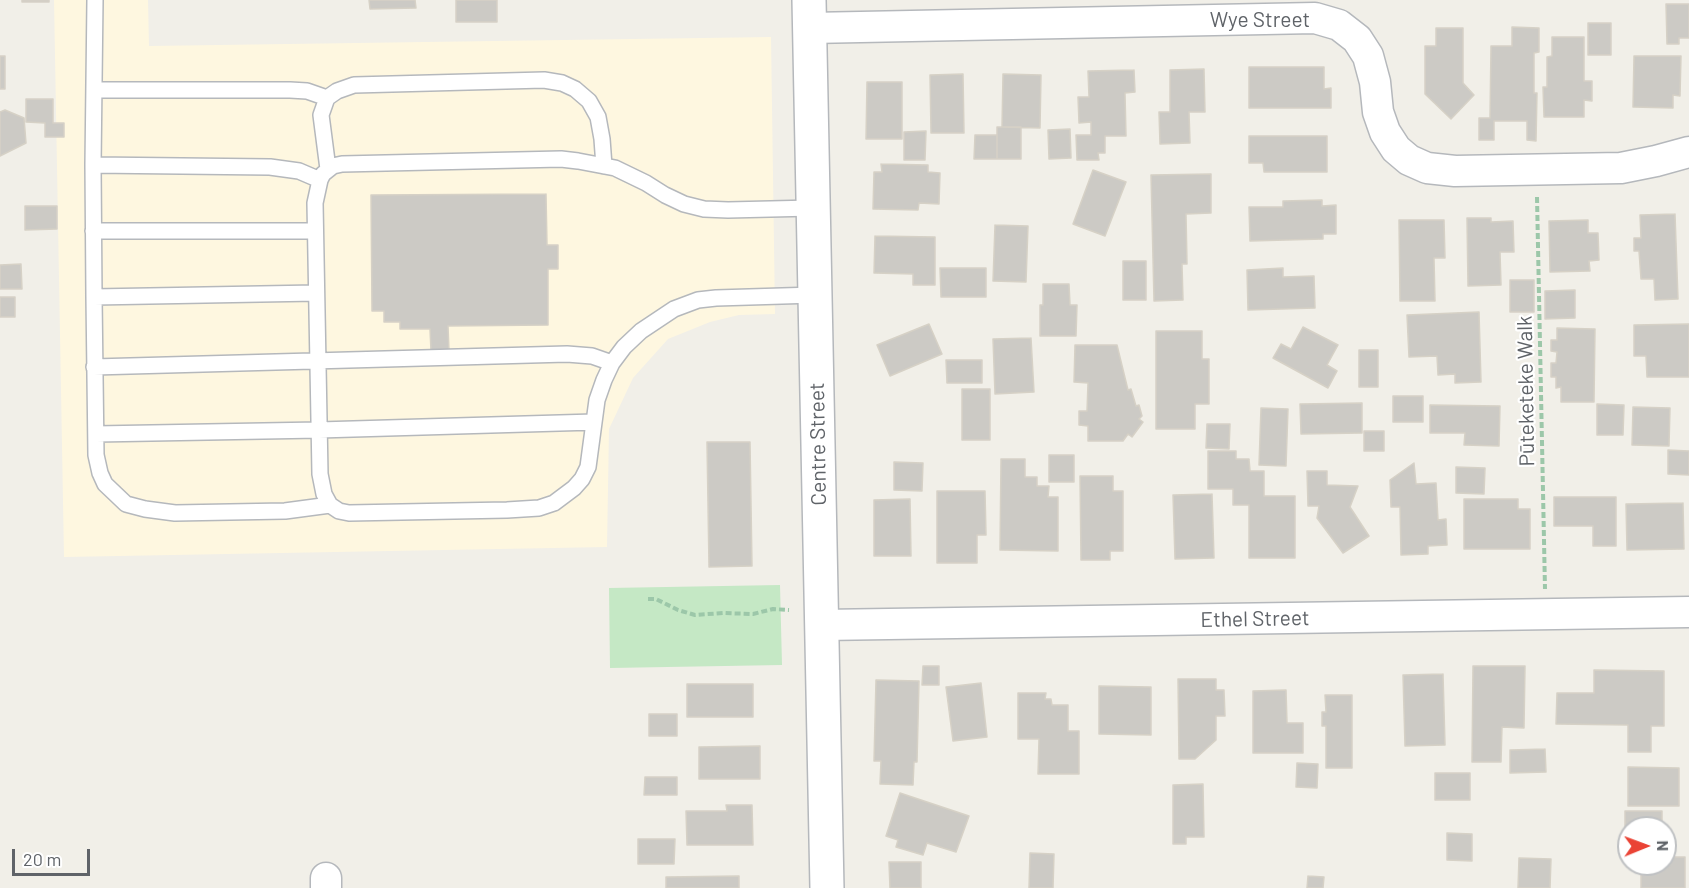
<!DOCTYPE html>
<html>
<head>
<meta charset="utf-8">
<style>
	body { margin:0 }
	#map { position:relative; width:1689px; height:888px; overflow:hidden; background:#f1efe8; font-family:Barlow,sans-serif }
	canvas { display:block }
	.north { position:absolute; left:1617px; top:816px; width:60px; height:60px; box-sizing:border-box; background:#fff; border:2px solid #bfc1c3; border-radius:50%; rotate:89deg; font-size:16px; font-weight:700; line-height:24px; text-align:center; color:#5f6368 }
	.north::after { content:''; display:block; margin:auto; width:21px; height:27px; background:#ea4335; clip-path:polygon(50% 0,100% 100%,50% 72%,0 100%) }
	.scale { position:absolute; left:12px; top:849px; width:78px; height:27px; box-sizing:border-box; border:3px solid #5f6368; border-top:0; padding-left:8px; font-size:18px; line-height:21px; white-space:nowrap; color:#5f6368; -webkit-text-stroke:4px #fff; paint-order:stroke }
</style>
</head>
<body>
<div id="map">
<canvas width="1689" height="888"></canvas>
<div class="north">N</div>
<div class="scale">20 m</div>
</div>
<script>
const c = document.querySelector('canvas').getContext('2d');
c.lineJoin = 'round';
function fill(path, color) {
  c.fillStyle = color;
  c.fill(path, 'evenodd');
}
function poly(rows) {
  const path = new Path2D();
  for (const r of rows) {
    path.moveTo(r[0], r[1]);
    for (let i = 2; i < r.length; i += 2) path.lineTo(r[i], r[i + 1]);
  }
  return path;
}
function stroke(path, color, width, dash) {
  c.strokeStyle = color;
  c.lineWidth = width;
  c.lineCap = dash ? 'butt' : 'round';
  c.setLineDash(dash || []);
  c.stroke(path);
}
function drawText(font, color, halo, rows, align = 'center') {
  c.font = font + ' Barlow,sans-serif';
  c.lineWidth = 4.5;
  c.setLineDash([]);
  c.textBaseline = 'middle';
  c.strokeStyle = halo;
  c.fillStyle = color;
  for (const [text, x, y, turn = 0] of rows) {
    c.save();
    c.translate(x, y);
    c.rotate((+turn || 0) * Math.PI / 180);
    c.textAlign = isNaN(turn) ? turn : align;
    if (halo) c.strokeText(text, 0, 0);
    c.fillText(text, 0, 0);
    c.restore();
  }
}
fill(poly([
	[54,0,148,0,149,46,771,37,775,314,739,315,710,322,668,339,633,378,609,429,607,547,64,557]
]), '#fef7e0');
fill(poly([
	[780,585,782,665,610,668,609,588]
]), '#c5e8c5');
const building = poly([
	[22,0,49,0,49,2,22,2,22,0],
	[369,0,415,0,416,8,370,9,369,0],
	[456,0,497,0,497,22,456,22,456,0],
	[1666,4,1689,4,1689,38,1679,38,1679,44,1667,44,1666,4],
	[1588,23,1611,23,1611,55,1588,55,1588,23],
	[1512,27,1539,28,1539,52,1534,53,1534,93,1537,93,1536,141,1527,140,1527,121,1494,121,1494,140,1479,140,1479,118,1490,118,1491,46,1512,46,1512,27],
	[1436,28,1463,28,1463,83,1474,95,1451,119,1425,94,1425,46,1436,46,1436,28],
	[1552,37,1584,37,1584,81,1592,81,1592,101,1584,100,1584,117,1544,117,1543,87,1547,87,1547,57,1552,56,1552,37],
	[0,56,5,56,5,89,0,89,0,56],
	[1634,56,1681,56,1680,96,1673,95,1673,108,1633,107,1634,56],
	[1249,67,1324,67,1324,89,1331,88,1331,108,1249,108,1249,67],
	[1204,69,1205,112,1189,112,1190,143,1160,144,1159,112,1170,112,1170,70,1204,69],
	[1134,70,1135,92,1125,93,1126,136,1105,136,1105,153,1098,153,1099,160,1077,160,1076,135,1091,135,1091,122,1079,123,1078,97,1089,97,1088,71,1134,70],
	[963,74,964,133,931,133,930,75,963,74],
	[1003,74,1041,75,1040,128,1002,127,1003,74],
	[867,82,902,82,902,139,866,139,867,82],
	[26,99,53,99,53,123,64,123,64,137,45,137,45,123,26,122,26,99],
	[5,110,24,118,26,143,0,156,0,112,5,110],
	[997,127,1021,127,1021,159,997,159,997,127],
	[1070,129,1071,158,1049,159,1048,130,1070,129],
	[926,131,925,160,904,160,904,132,926,131],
	[975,135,997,135,997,159,974,159,975,135],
	[1249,136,1327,136,1327,172,1264,172,1263,163,1249,163,1249,136],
	[881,164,928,165,928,172,940,173,939,204,919,203,918,210,873,209,874,172,882,172,881,164],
	[1093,170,1126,182,1105,236,1073,224,1093,170],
	[1211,174,1211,213,1186,214,1187,264,1182,264,1183,300,1154,301,1151,175,1211,174],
	[546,194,547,245,558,245,558,269,548,269,548,325,448,326,449,351,431,351,430,329,400,329,400,322,384,322,384,311,372,311,371,195,546,194],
	[1322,200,1322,206,1336,205,1336,234,1323,234,1323,239,1250,241,1249,207,1283,207,1283,201,1322,200],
	[25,206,57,206,57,229,25,230,25,206],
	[1675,214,1678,299,1655,300,1654,279,1641,279,1639,251,1634,251,1634,238,1641,238,1640,215,1675,214],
	[1467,218,1491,218,1491,222,1513,221,1514,252,1500,252,1501,285,1468,286,1467,218],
	[1399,220,1444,220,1445,258,1434,258,1435,301,1400,301,1399,220],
	[1588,220,1588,233,1598,233,1599,260,1589,261,1590,271,1550,272,1549,221,1588,220],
	[995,225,1028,226,1026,282,993,281,995,225],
	[875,236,935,237,935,285,913,285,913,274,874,273,875,236],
	[1123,261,1146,261,1146,300,1123,300,1123,261],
	[21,264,22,289,0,289,0,265,21,264],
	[940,268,986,268,986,297,941,297,940,268],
	[1283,268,1283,277,1314,276,1315,308,1248,310,1247,270,1283,268],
	[1510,280,1534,280,1534,312,1510,312,1510,280],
	[1043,284,1069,284,1070,305,1077,305,1076,336,1040,336,1040,305,1043,305,1043,284],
	[1575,290,1575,318,1545,319,1545,291,1575,290],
	[0,297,15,297,15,317,0,317,0,297],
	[1479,312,1481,382,1455,383,1455,374,1438,375,1437,356,1409,357,1407,315,1479,312],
	[929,324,942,354,890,376,877,345,929,324],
	[1689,324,1689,377,1647,377,1646,356,1634,356,1634,325,1689,324],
	[1303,327,1338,345,1327,365,1337,371,1328,388,1273,358,1281,344,1291,349,1303,327],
	[1557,328,1595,329,1594,402,1561,402,1561,387,1556,388,1556,377,1551,377,1551,363,1556,363,1557,352,1551,351,1551,340,1557,340,1557,328],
	[1156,331,1202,331,1202,359,1209,359,1209,404,1195,404,1195,429,1156,429,1156,331],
	[1031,338,1034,392,995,394,993,339,1031,338],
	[1075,345,1117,345,1128,390,1131,389,1136,406,1139,405,1142,416,1139,419,1143,422,1132,437,1128,434,1123,441,1088,441,1088,426,1079,425,1079,411,1087,411,1088,383,1074,382,1075,345],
	[1359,350,1378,350,1378,387,1359,387,1359,350],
	[946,360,982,360,982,383,947,383,946,360],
	[962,389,990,389,990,440,962,440,962,389],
	[1393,396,1423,396,1423,422,1393,422,1393,396],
	[1362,403,1362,433,1301,434,1300,404,1362,403],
	[1597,404,1624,405,1623,435,1597,435,1597,404],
	[1430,405,1500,406,1499,446,1464,445,1465,433,1430,433,1430,405],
	[1633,407,1670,408,1669,446,1632,445,1633,407],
	[1261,408,1288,409,1286,466,1259,465,1261,408],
	[1207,424,1230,424,1229,449,1206,448,1207,424],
	[1364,431,1384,431,1384,451,1364,451,1364,431],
	[707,442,750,442,752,566,709,567,707,442],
	[1668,450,1689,451,1689,475,1668,474,1668,450],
	[1208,451,1236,451,1236,459,1249,459,1250,471,1264,471,1264,496,1295,496,1295,558,1249,558,1249,505,1233,505,1233,489,1208,489,1208,451],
	[1049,455,1074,455,1074,482,1049,482,1049,455],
	[1001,459,1025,459,1025,477,1037,477,1037,486,1049,486,1048,497,1058,497,1058,551,1000,550,1001,459],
	[894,462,923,463,922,491,894,490,894,462],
	[1414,463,1416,484,1436,483,1438,520,1446,519,1447,545,1428,546,1428,554,1401,555,1400,507,1391,507,1390,480,1414,463],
	[1456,467,1485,468,1484,494,1456,493,1456,467],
	[1307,471,1327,471,1327,485,1358,486,1350,507,1369,536,1343,553,1317,518,1319,506,1308,506,1307,471],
	[1080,476,1113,476,1113,491,1123,491,1123,551,1110,551,1110,560,1081,560,1080,476],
	[937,491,985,491,986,535,977,535,977,563,937,563,937,491],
	[1212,494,1214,558,1175,559,1173,495,1212,494],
	[1554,497,1616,497,1616,546,1593,546,1593,526,1554,526,1554,497],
	[910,499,911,556,874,556,874,500,910,499],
	[1464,499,1518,499,1518,509,1530,509,1530,549,1464,549,1464,499],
	[1683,503,1684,549,1627,550,1626,504,1683,503],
	[923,666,939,666,939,685,922,685,923,666],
	[1473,666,1525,666,1524,728,1502,727,1501,762,1472,762,1473,666],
	[1594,670,1664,671,1664,726,1651,726,1651,752,1628,752,1628,725,1556,724,1557,693,1594,693,1594,670],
	[1443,674,1445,745,1405,746,1403,675,1443,674],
	[1178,679,1216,679,1216,690,1224,690,1225,716,1216,716,1216,740,1195,759,1179,759,1178,679],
	[876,680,919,681,917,762,914,762,913,785,880,784,881,761,874,761,876,680],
	[981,683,987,737,953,741,946,687,981,683],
	[687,684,753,684,753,717,687,717,687,684],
	[1099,686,1151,687,1151,735,1099,734,1099,686],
	[1286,690,1287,723,1303,723,1303,753,1253,753,1253,691,1286,690],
	[1018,693,1046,693,1045,699,1051,699,1052,705,1068,705,1068,731,1079,731,1079,774,1038,774,1039,739,1018,739,1018,693],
	[1325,695,1352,695,1352,768,1326,768,1326,726,1322,726,1322,712,1326,712,1325,695],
	[649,714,677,714,677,736,649,736,649,714],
	[760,746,760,779,699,779,699,747,760,746],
	[1545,749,1546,772,1510,773,1510,750,1545,749],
	[1297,763,1318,764,1317,788,1296,787,1297,763],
	[1628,767,1679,768,1679,806,1628,806,1628,767],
	[1435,773,1470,773,1470,800,1435,800,1435,773],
	[645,777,677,777,677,795,644,795,645,777],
	[1203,784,1204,837,1186,837,1186,844,1173,844,1173,785,1203,784],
	[900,793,969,816,956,852,927,843,923,855,896,847,898,840,886,836,900,793],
	[726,805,752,805,753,845,687,845,686,811,727,811,726,805],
	[1625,811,1662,811,1662,828,1629,828,1629,834,1625,835,1625,811],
	[1447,833,1472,834,1472,861,1447,860,1447,833],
	[638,839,675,839,674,864,638,864,638,839],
	[1030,853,1054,854,1053,888,1029,888,1030,853],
	[1665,857,1685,857,1685,888,1641,888,1641,875,1647,875,1647,864,1665,864,1665,857],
	[1519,858,1551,859,1550,888,1518,888,1519,858],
	[889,862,921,862,921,888,890,888,889,862],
	[739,876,739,888,666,888,666,877,739,876],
	[1308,876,1324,877,1323,888,1307,888,1308,876]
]);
fill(building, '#cccac5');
stroke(building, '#d6d1c6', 1.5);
const service = poly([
	[95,0,93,165,94,297,96,455,100,473,105,484,126,504,145,509,175,513,285,511,330,505],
	[94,90,290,90,307,91,327,98],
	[93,165,270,167,299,171,320,180],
	[328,169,321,115,327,98,337,91,354,85,544,80,562,83,575,89,589,101,598,117,602,139,604,166],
	[813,208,728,210,704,209,684,204,665,195,646,183,615,168,578,161,561,159,342,164,333,166,323,174,320,180,315,203,320,474,324,494,330,505,339,511,349,513,507,510,539,508,554,503,574,488,582,479,588,467,597,400,604,380,612,363,624,347,641,331,674,309,698,300,716,298,815,295],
	[93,231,315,231],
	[94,297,316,293],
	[94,367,567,354,592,356,612,363],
	[96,434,319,430,594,422]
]);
const minor = poly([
	[810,28,1315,18,1339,25,1357,39,1368,56,1375,82,1378,112,1385,132,1396,149,1409,160,1427,168,1455,171,1621,168,1656,161,1689,152],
	[822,625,1689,612],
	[326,878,326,888]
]);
const tertiary = poly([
	[809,0,827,888]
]);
stroke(service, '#b5b8bc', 18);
stroke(minor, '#b5b8bc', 33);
stroke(tertiary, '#b5b8bc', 36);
stroke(poly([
	[1537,197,1545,589],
	[648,599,656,599,678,610,695,615,723,613,753,614,773,609,789,610]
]), '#9cc7a9', 4, [6, 3]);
stroke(service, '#fff', 15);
stroke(minor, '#fff', 30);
stroke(tertiary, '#fff', 33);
drawText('21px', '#5f6368', '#fff', [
	["Wye Street",1260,20],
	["Pūteketeke Walk",1526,391,-91],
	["Centre Street",818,444,-91],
	["Ethel Street",1255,619,-1]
]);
</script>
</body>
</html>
